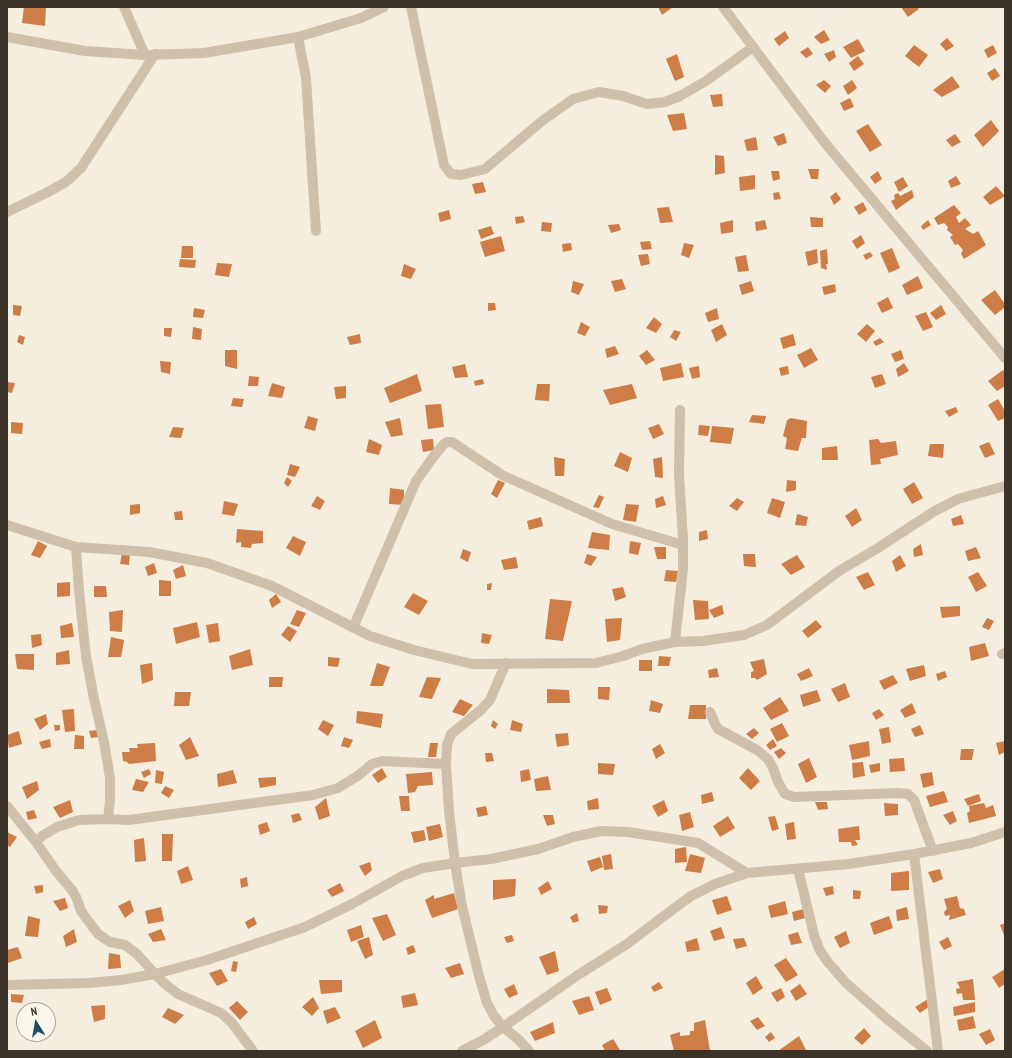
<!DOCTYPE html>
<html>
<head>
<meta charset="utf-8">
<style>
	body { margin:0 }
	#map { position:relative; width:1012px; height:1058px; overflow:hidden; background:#f5eedf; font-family:"PT Sans Narrow",sans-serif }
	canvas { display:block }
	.frame { position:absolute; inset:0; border:8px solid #3b322a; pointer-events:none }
	.north { position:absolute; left:16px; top:1002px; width:40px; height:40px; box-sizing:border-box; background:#fbf7ec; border:1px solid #aea89e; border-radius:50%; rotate:349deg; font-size:11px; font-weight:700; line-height:16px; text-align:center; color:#3b322a }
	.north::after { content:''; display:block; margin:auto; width:14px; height:18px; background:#1c5060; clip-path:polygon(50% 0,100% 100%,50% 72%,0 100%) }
</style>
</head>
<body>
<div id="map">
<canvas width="1012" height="1058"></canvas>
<div class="frame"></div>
<div class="north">N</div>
</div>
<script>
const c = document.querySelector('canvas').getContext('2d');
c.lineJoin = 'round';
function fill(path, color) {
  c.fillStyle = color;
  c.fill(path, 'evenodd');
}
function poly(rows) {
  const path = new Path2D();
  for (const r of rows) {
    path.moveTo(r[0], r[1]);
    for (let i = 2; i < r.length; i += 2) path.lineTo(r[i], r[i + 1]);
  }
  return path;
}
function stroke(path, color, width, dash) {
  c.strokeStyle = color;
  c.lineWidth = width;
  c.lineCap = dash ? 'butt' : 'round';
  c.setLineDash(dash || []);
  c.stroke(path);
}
fill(poly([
	[24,7,46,7,45,26,22,23],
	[658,7,673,7,662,15],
	[901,7,917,7,919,9,908,17],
	[824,30,830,40,821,44,814,37],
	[785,31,789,38,779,46,774,39],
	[947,38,954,46,946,51,940,44],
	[858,39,865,51,851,58,843,47],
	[914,45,928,55,919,67,905,56],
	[993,45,997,53,988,58,984,50],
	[808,47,813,54,806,58,800,52],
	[834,50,836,57,829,62,824,54],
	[677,54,684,77,675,81,666,59],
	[858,56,864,64,854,71,849,63],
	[995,68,1000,76,992,81,987,73],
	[952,76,960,87,942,97,933,90],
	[824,80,831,86,825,93,816,85],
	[852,80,857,88,848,95,843,86],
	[722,94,723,106,713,107,710,95],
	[850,98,854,107,844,111,840,103],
	[684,113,687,129,673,131,667,115],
	[991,120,999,131,983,147,974,135],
	[868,124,882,145,870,152,856,131],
	[784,133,787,143,778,146,773,137],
	[955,134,961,142,952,147,946,140],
	[756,137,758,150,747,151,744,140],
	[715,155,724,156,725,173,715,175],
	[808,169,819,169,818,179,811,179],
	[771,171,779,171,780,179,773,181],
	[878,171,882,179,875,184,870,177],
	[755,175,755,189,740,191,739,177],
	[956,176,961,184,951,188,948,181],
	[903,177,908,186,899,192,894,182],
	[483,182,486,192,475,194,472,184],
	[996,186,1005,196,990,205,983,197],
	[912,190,914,197,896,210,891,201,895,199,894,195,898,193,900,196],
	[779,192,781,199,774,200,773,193],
	[836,192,841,199,834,205,830,197],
	[863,202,867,210,859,215,854,207],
	[954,205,961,213,956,217,959,223,965,218,971,225,965,229,973,234,978,231,986,245,964,259,961,254,963,250,958,244,955,245,950,237,953,235,947,230,948,227,944,223,938,225,934,218],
	[669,207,673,222,660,223,657,208],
	[449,210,451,219,440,222,438,213],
	[523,216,525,222,516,224,515,217],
	[810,217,823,218,823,227,811,227],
	[733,220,733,232,721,234,720,223],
	[765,220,767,229,756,231,755,222],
	[928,220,931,225,923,230,921,226],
	[542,222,552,223,551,232,541,231],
	[619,224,621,230,611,233,608,225],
	[491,226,494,234,481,239,478,230],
	[861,235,865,243,857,249,852,241],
	[501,236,505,251,485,257,480,242],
	[650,241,652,249,642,250,640,242],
	[571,243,572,250,563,252,562,244],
	[684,243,694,245,689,258,681,255],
	[182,246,193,246,193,258,181,258],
	[892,248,900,268,889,273,880,253],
	[817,249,818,263,808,266,805,252],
	[827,249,828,264,826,264,827,270,821,268,820,251],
	[870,252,873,256,866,260,863,255],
	[648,254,650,264,641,266,638,255],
	[746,255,749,271,738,272,735,257],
	[180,259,196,260,195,268,179,267],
	[217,263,232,264,229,277,215,275],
	[404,264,416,269,411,279,401,276],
	[918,276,923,288,907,295,902,285],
	[622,279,626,289,615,292,611,281],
	[573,281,584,284,579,295,571,292],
	[751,281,754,291,742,295,739,285],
	[835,284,836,292,824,295,822,287],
	[995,290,1005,304,1005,307,995,315,981,300],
	[888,297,893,308,882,313,877,303],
	[488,303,495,303,496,310,488,311],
	[13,305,22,306,20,316,13,315],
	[941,305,946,314,936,320,930,313],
	[194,308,205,310,203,318,193,317],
	[717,308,719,319,708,322,705,313],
	[926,312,933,327,923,331,915,316],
	[654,317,662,324,656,333,646,328],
	[581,322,590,327,585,336,577,333],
	[722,324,727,335,716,342,711,330],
	[867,324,875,331,866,342,857,334],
	[193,327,202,329,201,340,192,339],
	[164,328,172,328,171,337,164,336],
	[674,330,681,332,676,341,670,337],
	[360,334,361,343,350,345,347,337],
	[793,334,796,345,783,349,780,338],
	[19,335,25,337,23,345,17,342],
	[880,338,884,342,876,346,873,342],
	[615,346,619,354,607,358,605,349],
	[811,348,818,360,804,368,797,355],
	[225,350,237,350,237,369,225,366],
	[647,350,655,360,646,365,639,356],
	[901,350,904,359,895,362,891,354],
	[160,361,171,362,170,374,161,372],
	[681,363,684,377,663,381,660,368],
	[904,363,909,371,898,377,896,369],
	[465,364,468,377,455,378,452,367],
	[699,366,700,377,692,379,689,368],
	[788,366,789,374,781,376,779,368],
	[1003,370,1005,373,1005,386,997,391,988,381],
	[417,374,422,391,390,403,384,388],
	[882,374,886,384,875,388,871,377],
	[249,376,259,377,258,386,248,386],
	[483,379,484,384,475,386,474,381],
	[7,382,15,383,12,393,7,392],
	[272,383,285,387,282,398,268,396],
	[537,384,550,384,549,401,535,400],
	[632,384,637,398,610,405,603,390],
	[346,386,346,398,336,399,334,387],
	[233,398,244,399,242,407,231,406],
	[998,399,1005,411,1005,418,998,421,988,405],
	[441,404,444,427,428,429,425,405],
	[956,407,958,412,949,417,945,411],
	[752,415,766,416,764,424,749,422],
	[308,416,318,419,315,431,304,428],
	[400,418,403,435,391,437,385,422],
	[791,418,807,421,806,438,802,438,798,451,785,449,787,438,783,436,787,420],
	[11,422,23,423,22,434,11,433],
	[659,424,664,434,653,439,648,428],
	[699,425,710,426,708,436,698,435],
	[712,426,734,428,731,444,710,442],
	[173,427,184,428,181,438,169,437],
	[369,439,382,445,379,455,366,452],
	[433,439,434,450,423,452,421,440],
	[878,439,881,443,896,441,898,455,880,459,881,464,871,465,869,440],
	[989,442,995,454,985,458,979,446],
	[930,444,944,444,943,458,928,456],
	[837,446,838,460,822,460,822,448],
	[620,452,632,458,628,472,614,466],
	[554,457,565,459,564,476,555,476],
	[662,457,663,478,655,477,653,459],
	[290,464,300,467,295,477,287,475],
	[287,477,292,481,288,487,284,483],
	[498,480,505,483,497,498,491,494],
	[787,480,796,481,796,490,786,492],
	[914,482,923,498,912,504,903,489],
	[390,488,404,490,404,505,389,504],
	[599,495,604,497,599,508,593,507],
	[317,496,325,501,320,510,311,506],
	[663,496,666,505,656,508,655,499],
	[737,498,744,502,737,511,729,506],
	[772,498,785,502,780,518,767,513],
	[224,501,238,504,234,516,222,514],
	[140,504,140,513,130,515,130,505],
	[626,504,639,505,636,522,623,520],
	[856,508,862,520,852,527,845,516],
	[182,511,183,520,175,520,174,512],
	[797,514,808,517,806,526,795,525],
	[961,515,964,524,953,526,951,519],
	[541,517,543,526,529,530,527,521],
	[237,529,263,531,263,543,252,544,251,548,241,547,241,542,236,543],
	[707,530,708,539,699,541,699,532],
	[592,532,610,535,609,550,588,548],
	[293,536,306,542,300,556,286,548],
	[38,541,47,546,40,558,31,555],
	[630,541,641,543,638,555,629,553],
	[921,544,923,555,914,557,913,549],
	[654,547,666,547,666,559,657,559],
	[976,547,981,558,968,561,965,551],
	[463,549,471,552,468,562,460,558],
	[122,553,130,554,129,565,120,564],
	[587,554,597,557,591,566,584,563],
	[743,554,755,554,756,567,744,566],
	[797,555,805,567,791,575,781,564],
	[900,555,906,566,896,572,892,561],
	[516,557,518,568,504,570,501,560],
	[154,563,157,573,148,576,145,567],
	[183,565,186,576,176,579,173,570],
	[666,570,678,571,676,582,664,581],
	[868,572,875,585,864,590,856,577],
	[978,572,987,586,976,592,968,577],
	[159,580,171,581,171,596,159,596],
	[70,582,70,596,57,597,57,583],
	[492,583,491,590,487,590,487,584],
	[94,586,106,586,107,597,94,597],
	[623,587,626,597,615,601,612,589],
	[413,593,428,601,419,615,404,607],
	[276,594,281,602,272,608,269,600],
	[550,599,572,601,563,641,545,639],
	[693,600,708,601,709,619,695,620],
	[722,605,724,614,714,618,709,610],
	[960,606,960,616,942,618,940,607],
	[123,610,122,632,110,631,109,612],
	[297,610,306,613,299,627,290,624],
	[622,618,620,640,607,642,605,619],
	[987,618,994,621,989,630,982,627],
	[816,620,822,627,808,638,802,631],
	[197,622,200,637,176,644,173,628],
	[72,623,74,637,61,638,60,626],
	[218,623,220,641,209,643,206,625],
	[288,626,297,631,290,642,281,635],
	[482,633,492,635,489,644,481,643],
	[41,634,42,645,32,648,31,635],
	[111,637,124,640,121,657,108,657],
	[985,643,989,656,971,661,969,647],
	[250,649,253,665,232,670,229,656],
	[69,650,70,664,56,665,56,653],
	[15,654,34,654,34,670,17,669],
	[659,656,671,657,669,666,658,666],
	[328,657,340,658,338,667,328,666],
	[764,659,767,674,757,680,755,678,751,678,751,672,754,671,750,662],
	[639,660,652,660,652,671,639,671],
	[152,663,153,680,142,684,140,665],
	[377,663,390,667,383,686,370,686],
	[924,665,926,676,910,681,906,669],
	[717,668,719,677,709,678,708,670],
	[809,668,813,676,801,681,797,674],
	[945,671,947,677,938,681,936,674],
	[893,675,898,683,884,690,879,681],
	[269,677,283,677,282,687,269,687],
	[427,677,441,678,432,699,419,697],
	[845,683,850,697,838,702,831,689],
	[598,687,610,687,609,700,598,699],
	[547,689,569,690,570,703,547,703],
	[817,690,821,701,803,707,800,695],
	[175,692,191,692,189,706,174,706],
	[780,697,789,711,771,720,763,708],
	[460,699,473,705,464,716,452,712],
	[651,700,663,704,660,713,649,711],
	[912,703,916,713,905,718,900,710],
	[690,705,706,705,706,719,688,719],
	[74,709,75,731,65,732,62,710],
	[879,709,884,715,876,720,872,713],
	[357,711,383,714,381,728,356,723],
	[46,714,48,724,40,730,34,719],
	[323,720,334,725,328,736,318,729],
	[493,720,498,724,495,729,491,726],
	[512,720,523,724,521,732,510,730],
	[782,723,789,736,777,742,770,729],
	[54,725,60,725,60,730,55,731],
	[920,725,924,734,915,737,911,729],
	[889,727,891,742,882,744,879,729],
	[754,728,759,733,752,739,746,734],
	[97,730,98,737,91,738,89,731],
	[19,731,22,744,9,748,7,735],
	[568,733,569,745,557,747,555,734],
	[75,735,84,736,84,749,74,749],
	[190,737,199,756,186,760,179,745],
	[344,737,353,740,349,748,341,746],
	[50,739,51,747,42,749,39,742],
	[773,739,777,746,770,750,766,745],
	[869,741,870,756,852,760,849,745],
	[1005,741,1005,752,999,755,996,743],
	[155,743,156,761,129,764,127,762,123,761,122,752,130,752,129,748,138,748,137,744],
	[430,743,438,743,436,757,428,757],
	[660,744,665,753,656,759,652,749],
	[781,748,786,753,779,759,774,752],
	[961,749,974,749,972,760,960,760],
	[485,753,492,753,494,761,486,762],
	[809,758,817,777,806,783,798,764],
	[904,758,905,771,890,772,889,759],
	[863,762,865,776,853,778,852,763],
	[598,763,615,764,613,775,598,774],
	[880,763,880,771,871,773,869,765],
	[382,768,387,777,378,783,372,775],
	[748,768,760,781,751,790,739,778],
	[149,769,151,774,144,778,141,772],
	[529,769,531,780,521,782,520,771],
	[156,770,164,772,162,784,155,783],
	[233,770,237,783,218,787,217,774],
	[432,772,433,785,418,786,415,792,408,793,406,774],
	[932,772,934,785,923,788,920,774],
	[548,776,551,790,536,791,534,779],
	[276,777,276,785,260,788,258,778],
	[136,779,149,782,143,792,132,790],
	[37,781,39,790,27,799,22,787],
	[165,786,174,790,169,798,161,793],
	[944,791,948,802,930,807,926,796],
	[712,792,714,801,702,804,701,795],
	[979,794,981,801,968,806,964,799],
	[399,796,409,796,410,811,401,811],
	[326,798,330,816,319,820,315,807],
	[598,798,599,809,588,810,587,801],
	[70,800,73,812,60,818,53,807],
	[664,800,668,811,658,817,652,806],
	[815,802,827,802,828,809,818,810],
	[884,803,898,804,898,815,885,816],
	[984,803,986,808,993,805,996,816,969,823,967,813,970,811,969,806],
	[486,806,488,815,478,817,476,808],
	[34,810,37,818,28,820,26,812],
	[953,811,957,821,950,825,943,815],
	[690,812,694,827,682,831,679,815],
	[299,813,302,820,293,823,291,815],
	[543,815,553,815,555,824,547,826],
	[728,816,735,828,720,837,713,826],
	[775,816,779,829,772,831,768,817],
	[267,822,270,831,260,835,258,825],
	[794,822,796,839,787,840,785,824],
	[440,824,443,837,429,841,426,827],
	[859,826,860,840,855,840,858,845,852,846,851,842,839,842,838,829],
	[424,830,426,840,414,843,411,832],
	[7,832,17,837,10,847,7,845],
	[162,834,173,834,172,861,162,861],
	[144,838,146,861,135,862,134,840],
	[686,847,687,862,675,863,675,849],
	[611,854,613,869,604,870,602,856],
	[690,854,705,858,701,873,685,871],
	[600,857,603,867,591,872,587,861],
	[370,862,372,870,365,876,359,866],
	[188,866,193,880,181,884,177,871],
	[940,869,943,879,933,883,928,872],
	[909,871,909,890,891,891,891,873],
	[247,877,248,886,241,888,240,879],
	[516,879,515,896,493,900,493,880],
	[548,881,552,889,541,895,538,888],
	[340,883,344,891,332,897,327,890],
	[43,885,43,892,36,894,34,886],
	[833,886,834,894,826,896,823,888],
	[853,890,861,891,860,899,853,899],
	[454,893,458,909,432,918,425,900,432,896,434,895,434,899],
	[727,896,732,910,717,915,712,900],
	[957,896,960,908,964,909,966,915,949,920,950,915,945,916,944,912,947,909,944,899],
	[65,898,68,908,60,911,53,901],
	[130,900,134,911,125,918,118,906],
	[785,901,788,914,771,918,768,906],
	[598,905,608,906,607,913,599,914],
	[161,907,164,921,148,924,145,911],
	[907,907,909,919,897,921,896,910],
	[804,909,805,918,794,921,792,912],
	[577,913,579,921,573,923,570,917],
	[387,914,396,935,383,941,372,918],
	[28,916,40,919,38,937,25,936],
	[889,916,893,928,874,935,870,923],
	[254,917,257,924,248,929,245,922],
	[1005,923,1005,938,1000,925],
	[361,925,364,937,351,942,347,930],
	[721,927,725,938,714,941,710,931],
	[74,929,77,942,66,947,63,936],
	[161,929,166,940,153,942,148,934],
	[846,931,850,943,840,948,834,937],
	[798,932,802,943,791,945,788,935],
	[512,935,514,941,507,943,504,937],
	[369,937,373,955,365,959,357,941],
	[948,937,952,946,944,950,939,942],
	[697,938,700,950,687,952,685,942],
	[744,938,747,946,736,949,733,939],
	[413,945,416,952,408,955,406,948],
	[18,947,22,958,8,963,7,950],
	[555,951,559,971,547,975,539,957],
	[109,953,120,955,121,968,108,969],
	[786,958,798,975,786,982,774,965],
	[233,961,238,962,236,972,231,971],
	[460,963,464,974,451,978,445,968],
	[221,969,228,981,217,986,209,973],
	[1005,969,1005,984,999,988,992,977],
	[756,976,763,988,753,995,746,983],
	[973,979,975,1000,963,1000,962,993,957,994,956,989,960,988,957,982],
	[319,980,342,980,342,992,321,994],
	[659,982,663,988,654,992,651,987],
	[514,984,518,994,509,998,504,989],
	[800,984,807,994,796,1001,790,991],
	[607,988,612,1000,600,1005,595,992],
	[781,988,785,997,777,1002,771,993],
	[415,993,418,1005,403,1008,401,996],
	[11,994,24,995,22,1003,11,1002],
	[589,996,594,1010,579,1015,572,1001],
	[313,997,319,1008,312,1016,302,1007],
	[928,999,930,1006,920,1013,915,1007],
	[237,1001,248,1012,240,1020,229,1008],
	[975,1002,975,1012,954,1016,953,1007],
	[105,1005,105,1019,94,1022,91,1006],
	[335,1007,341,1018,327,1024,323,1011],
	[168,1008,184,1015,175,1024,162,1017],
	[973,1016,976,1028,959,1031,957,1020],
	[758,1017,765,1026,757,1030,750,1021],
	[375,1020,382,1038,363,1048,355,1031],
	[705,1020,710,1051,674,1051,670,1035,680,1032,680,1036,690,1035,690,1031,694,1031,694,1023],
	[553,1022,555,1033,535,1041,530,1032],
	[864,1028,871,1036,862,1045,854,1038],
	[990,1029,995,1040,986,1045,979,1034],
	[771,1032,775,1038,769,1042,765,1037],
	[799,1036,806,1050,804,1051,778,1051],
	[613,1039,620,1050,618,1051,605,1051,602,1045]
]), '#cd7d45');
stroke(poly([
	[124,7,145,55],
	[411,7,444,165,451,174,461,175,485,169,542,121,573,99,599,92,623,96,647,104,665,102,680,96,706,81,753,47],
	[723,7,825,143,1005,358],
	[7,37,85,51,145,55,204,53,298,37,361,18,384,7],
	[298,37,306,78,316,231],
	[7,212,46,193,66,182,81,168,155,54],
	[7,525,76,547,149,552,207,563,272,586,370,636,414,650,472,664,596,663,623,656,642,649,675,642,703,641,744,635,767,625,839,571,878,548,933,512,958,499,1005,486],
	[76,547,79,591,86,656,94,699,104,742,110,778,110,800,108,819],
	[353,628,416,481,434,456,443,445,447,442,452,442,502,475,612,524,683,545],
	[675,642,683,569,683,539,679,474,680,410],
	[1002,654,1005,653],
	[506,663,490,700,481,710,451,734,447,745,446,764,449,811,455,863,462,906,479,976,487,1003,494,1016,503,1027,518,1039,529,1051],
	[710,712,715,724,718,729,757,750,768,759,773,768,778,782,785,794,794,797,898,793,908,794,914,800,933,851],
	[7,806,36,842],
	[914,854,938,1051],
	[798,869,814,935,819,949,827,961,846,983,887,1019,927,1051],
	[7,985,89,983,121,980,155,974,207,960,305,927,352,904,402,876,423,868,455,863,491,859,538,849,573,837,601,831,628,832,698,843,747,873],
	[253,1051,232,1023,221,1013,178,994,165,984,155,974,137,954,125,945,110,942,98,934,81,911,77,899,72,890,56,871,36,842,42,836,57,827,79,820,108,819,129,820,313,795,338,788,359,775,372,764,382,761,446,764],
	[462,1051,485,1039,503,1027,578,975,627,944,668,913,691,896,715,884,747,873,849,864,914,854,971,843,1005,832]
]), '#cec0aa', 10);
</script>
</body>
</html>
